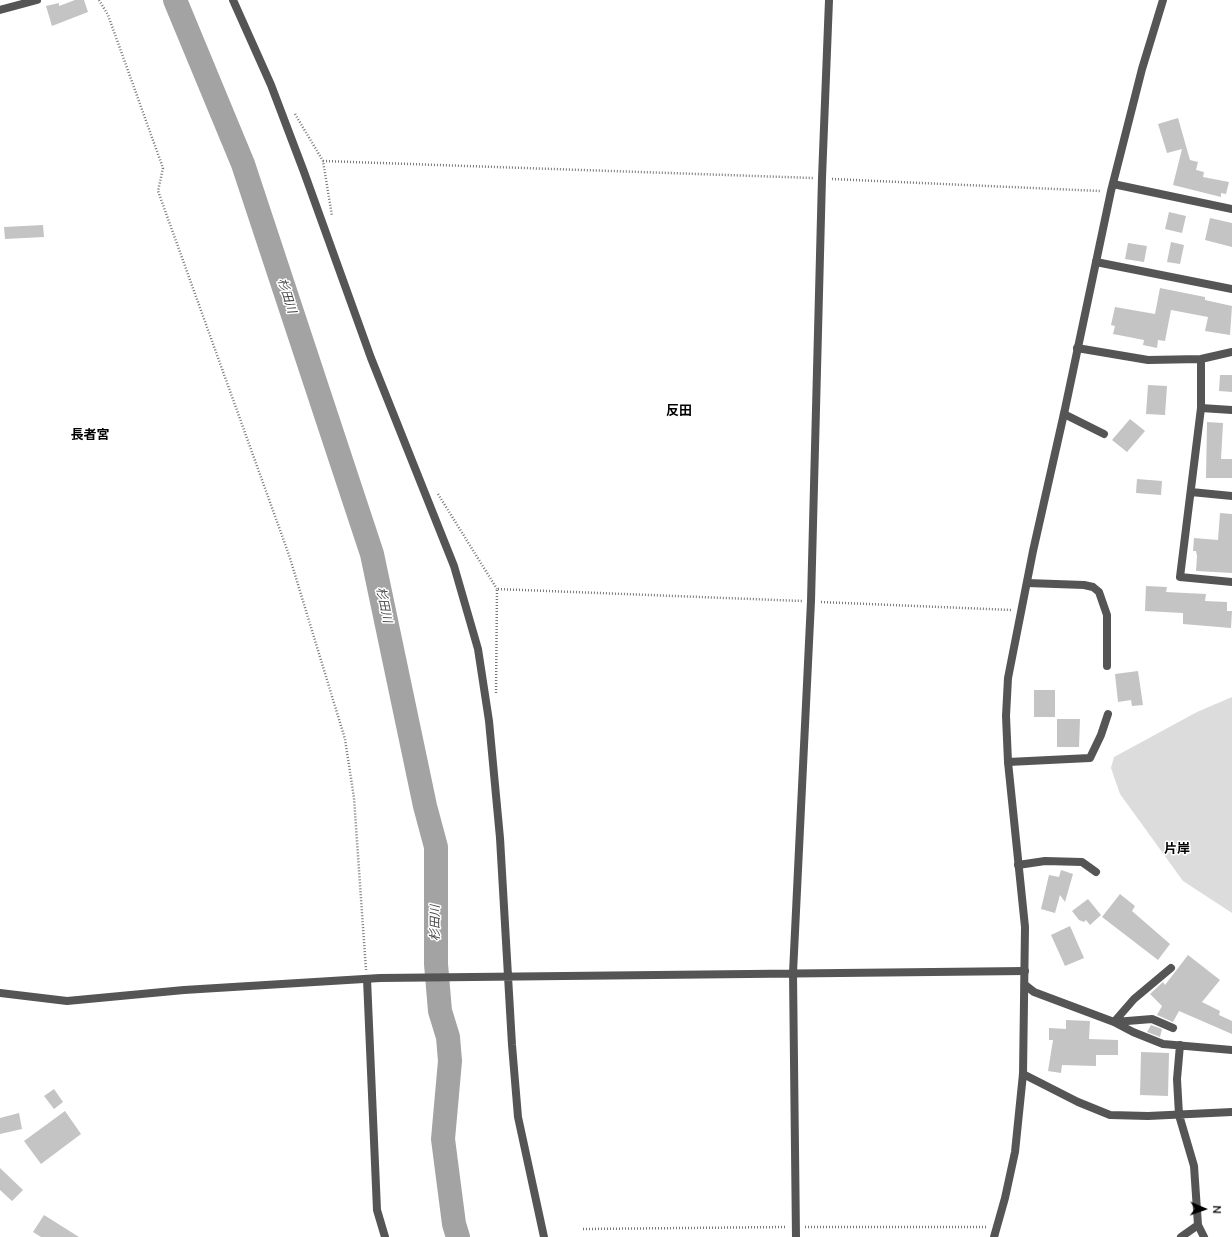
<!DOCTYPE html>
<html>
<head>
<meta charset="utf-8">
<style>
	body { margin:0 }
	#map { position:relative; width:1232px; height:1237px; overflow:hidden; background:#fff; font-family:"Nunito Sans",sans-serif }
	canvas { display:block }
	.north { position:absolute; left:1184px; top:1189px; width:40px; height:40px; -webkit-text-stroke:3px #fff; paint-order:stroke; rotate:92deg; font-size:11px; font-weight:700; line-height:16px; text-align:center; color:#000 }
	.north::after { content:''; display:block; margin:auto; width:14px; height:18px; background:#000; clip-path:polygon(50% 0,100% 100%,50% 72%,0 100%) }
</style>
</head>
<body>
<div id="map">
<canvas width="1232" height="1237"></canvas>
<div class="north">N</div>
</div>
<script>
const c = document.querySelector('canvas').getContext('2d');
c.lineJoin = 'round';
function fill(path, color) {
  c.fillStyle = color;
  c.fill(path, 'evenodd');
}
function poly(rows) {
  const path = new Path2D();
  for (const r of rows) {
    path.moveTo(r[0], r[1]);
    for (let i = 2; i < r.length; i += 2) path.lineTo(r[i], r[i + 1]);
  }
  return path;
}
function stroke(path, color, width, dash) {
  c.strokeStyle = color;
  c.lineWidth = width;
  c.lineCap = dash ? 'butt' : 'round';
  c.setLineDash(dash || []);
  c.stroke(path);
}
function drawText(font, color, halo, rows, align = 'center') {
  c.font = font + ' "Nunito Sans","Noto Sans JP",sans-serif';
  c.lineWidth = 3;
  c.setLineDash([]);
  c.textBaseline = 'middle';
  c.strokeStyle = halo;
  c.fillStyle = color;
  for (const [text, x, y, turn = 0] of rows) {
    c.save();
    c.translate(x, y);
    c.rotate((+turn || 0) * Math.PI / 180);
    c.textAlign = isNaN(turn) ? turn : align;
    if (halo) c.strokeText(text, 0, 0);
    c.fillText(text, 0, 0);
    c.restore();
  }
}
fill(poly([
	[1232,697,1232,913,1183,881,1120,794,1111,768,1114,757,1197,712]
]), '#dcdcdc');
stroke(poly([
	[175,0,243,164,372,554,425,806,436,847,436,964,440,1011,448,1037,450,1061,443,1139,454,1224,458,1237]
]), '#a3a3a3', 24);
fill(poly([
	[75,0,84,0,88,12,52,26,46,6,59,3,59,6],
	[1178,118,1190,160,1198,162,1196,170,1204,172,1203,177,1229,182,1226,194,1221,193,1221,197,1173,185,1182,149,1167,153,1158,124],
	[1169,212,1186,216,1182,233,1165,229],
	[1210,218,1232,223,1232,247,1205,240],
	[43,225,44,237,5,239,4,227],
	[1171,242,1184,245,1180,264,1167,262],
	[1128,243,1147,246,1144,262,1125,259],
	[1160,288,1205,297,1205,300,1232,306,1230,335,1205,331,1208,317,1171,310,1165,341,1158,340,1157,348,1143,345,1144,340,1113,334,1115,326,1111,325,1115,307,1155,314],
	[1220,375,1232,375,1232,392,1219,391],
	[1148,385,1167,386,1165,415,1146,414],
	[1130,419,1145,431,1127,452,1112,440],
	[1207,422,1223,423,1221,459,1232,459,1232,478,1206,478],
	[1137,479,1162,481,1161,495,1136,493],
	[1220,513,1232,514,1232,573,1196,571,1197,556,1196,551,1193,551,1194,538,1218,540],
	[1146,586,1167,587,1166,592,1206,594,1205,601,1227,602,1227,611,1232,611,1231,628,1183,624,1183,613,1145,611],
	[1138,671,1143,705,1132,706,1131,700,1118,702,1115,674],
	[1034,690,1055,690,1055,717,1034,717],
	[1057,719,1080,719,1079,747,1057,747],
	[1061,870,1073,874,1065,902,1060,895,1055,913,1041,909,1049,875,1059,877],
	[1120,894,1135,906,1132,911,1170,944,1158,960,1102,917],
	[1088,899,1101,915,1090,925,1086,920,1084,922,1079,920,1072,911],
	[1070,926,1084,958,1065,966,1051,935],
	[1188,955,1220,980,1202,1002,1220,1011,1219,1015,1232,1021,1232,1034,1179,1011,1173,1022,1157,1015,1162,1006,1150,994,1163,982,1165,985],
	[1066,1020,1090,1021,1089,1039,1118,1040,1118,1055,1096,1055,1096,1066,1062,1065,1061,1073,1048,1071,1053,1040,1049,1040,1049,1028,1066,1029],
	[1151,1025,1162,1029,1160,1037,1147,1032],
	[1141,1052,1169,1053,1168,1096,1140,1095],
	[54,1089,63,1102,54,1109,44,1096],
	[65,1111,81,1134,41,1164,24,1141],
	[19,1113,22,1129,0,1134,0,1118],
	[0,1168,23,1190,12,1201,0,1190],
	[44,1215,79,1237,41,1237,33,1232]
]), '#c4c4c4');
stroke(poly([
	[99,0,108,15,163,168,158,191,289,555,345,739,354,798,366,970],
	[295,114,323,161,332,216],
	[323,161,813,178],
	[832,179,1100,191],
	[438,494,497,589],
	[821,602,1012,610],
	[496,693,497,589,802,601],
	[805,1227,986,1227],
	[583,1229,786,1227]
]), '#777', 2.5, [1, 2]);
stroke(poly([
	[367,979,377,1210,385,1237]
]), '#555', 8);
stroke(poly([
	[233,0,271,85,304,172,371,358,454,566,478,649,489,721,500,838,512,1045,518,1117,544,1237],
	[0,10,37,0],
	[1113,184,1232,209],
	[1096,262,1232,289],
	[1077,348,1148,360,1201,359,1232,352],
	[1201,359,1201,408,1180,577,1232,582],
	[1201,408,1232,410],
	[1064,414,1104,434],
	[1191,492,1232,496],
	[1027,583,1084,585,1093,587,1099,592,1107,615,1107,666],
	[1008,762,1090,758,1101,735,1108,714],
	[1018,865,1045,861,1082,862,1096,872],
	[1025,985,1034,992,1114,1022,1133,1032,1163,1044,1232,1050],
	[0,993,67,1001,184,990,380,978,1025,971],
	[1114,1022,1134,999,1171,968],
	[1115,1022,1152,1019,1173,1028],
	[1180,1045,1177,1079,1179,1115,1194,1166,1198,1225,1204,1237],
	[1023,1074,1078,1102,1110,1115,1148,1116,1232,1112],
	[796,1237,793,973,811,601,822,178,829,0],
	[1181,1237,1198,1225]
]), '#555', 8);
stroke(poly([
	[994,1237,1005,1198,1015,1152,1023,1074,1025,927,1008,762,1006,716,1008,678,1033,551,1065,409,1111,191,1142,69,1163,0]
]), '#555', 8);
drawText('italic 12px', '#444', '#fff', [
	["杉田川",286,296,72],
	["杉田川",383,605,78],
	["杉田川",436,923,-90]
]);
drawText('bold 13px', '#000', '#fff', [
	["反田",679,412],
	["長者宮",90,436],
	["片岸",1177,850]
]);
</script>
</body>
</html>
